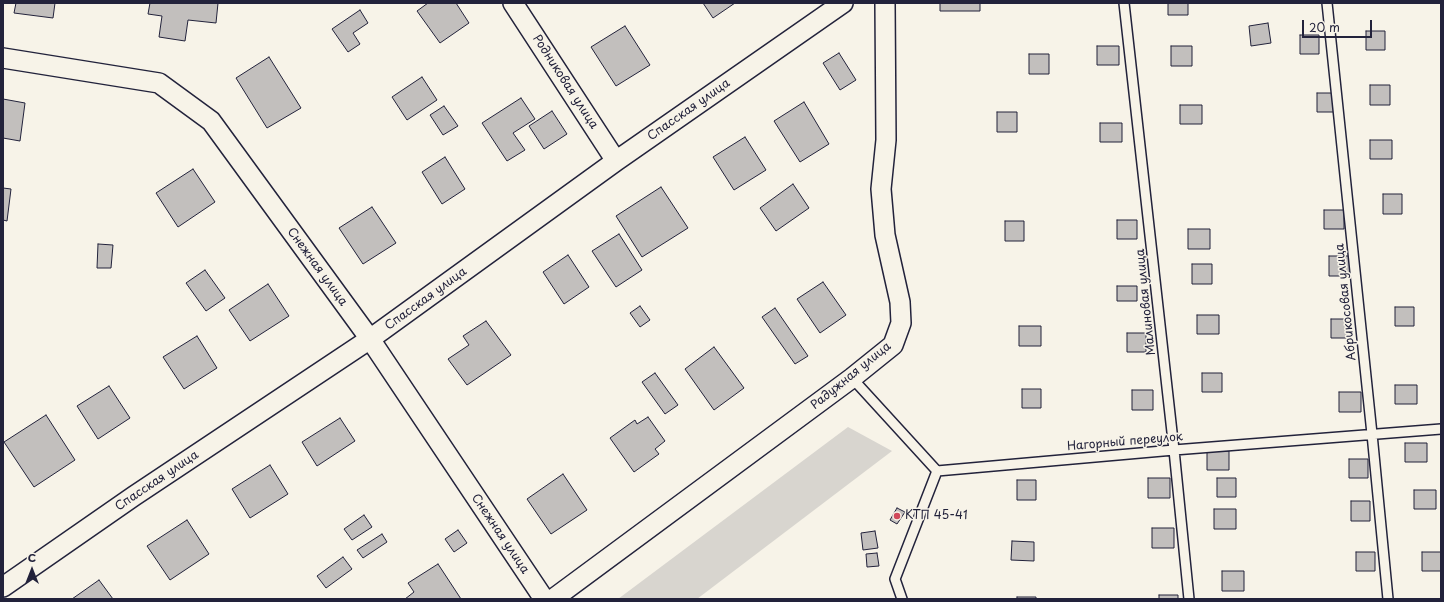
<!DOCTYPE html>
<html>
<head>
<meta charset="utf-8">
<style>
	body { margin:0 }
	#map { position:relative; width:1444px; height:602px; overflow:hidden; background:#f7f3e8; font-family:"Playpen Sans",sans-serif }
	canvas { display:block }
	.frame { position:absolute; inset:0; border:4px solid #22223b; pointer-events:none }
	.north { position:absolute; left:12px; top:550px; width:40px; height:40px; -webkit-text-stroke:3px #f7f3e8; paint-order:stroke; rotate:0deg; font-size:11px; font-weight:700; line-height:16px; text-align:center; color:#22223b }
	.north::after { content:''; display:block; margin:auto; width:14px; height:18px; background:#22223b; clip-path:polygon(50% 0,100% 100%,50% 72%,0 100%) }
	.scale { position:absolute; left:1302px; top:20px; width:70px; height:18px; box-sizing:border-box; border:2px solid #22223b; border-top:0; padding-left:5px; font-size:12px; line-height:14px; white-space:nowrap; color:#22223b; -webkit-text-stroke:3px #f7f3e8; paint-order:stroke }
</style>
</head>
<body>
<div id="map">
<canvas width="1444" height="602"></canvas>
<div class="frame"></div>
<div class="north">С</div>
<div class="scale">20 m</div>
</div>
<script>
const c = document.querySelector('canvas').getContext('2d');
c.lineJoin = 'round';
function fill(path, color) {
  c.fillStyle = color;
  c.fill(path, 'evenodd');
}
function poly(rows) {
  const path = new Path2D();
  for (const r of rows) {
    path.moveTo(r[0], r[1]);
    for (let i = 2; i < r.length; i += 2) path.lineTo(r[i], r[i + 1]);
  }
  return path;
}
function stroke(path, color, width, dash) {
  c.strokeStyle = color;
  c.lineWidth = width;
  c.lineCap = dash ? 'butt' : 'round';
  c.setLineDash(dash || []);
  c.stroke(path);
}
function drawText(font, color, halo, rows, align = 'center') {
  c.font = font + ' "Playpen Sans",sans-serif';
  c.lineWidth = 3;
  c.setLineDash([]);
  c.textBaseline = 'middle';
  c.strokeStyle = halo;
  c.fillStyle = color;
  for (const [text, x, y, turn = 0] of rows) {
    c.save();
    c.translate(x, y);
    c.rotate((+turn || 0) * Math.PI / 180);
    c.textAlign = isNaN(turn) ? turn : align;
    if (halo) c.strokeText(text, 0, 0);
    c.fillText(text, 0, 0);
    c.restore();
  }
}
fill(poly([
	[848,427,892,451,697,599,618,599]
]), '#d8d5cf');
const building = poly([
	[16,3,55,3,53,18,14,13,16,3],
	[150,3,218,3,216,23,188,20,185,41,159,37,162,16,148,14,150,3],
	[428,3,456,3,469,23,440,43,417,11,428,3],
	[703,3,735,3,713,18,703,3],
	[940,3,980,3,980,11,940,11,940,3],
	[1168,3,1188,3,1188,15,1168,15,1168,3],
	[360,10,368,23,353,33,360,44,348,52,332,29,360,10],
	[1268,23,1271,43,1251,46,1249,26,1268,23],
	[625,26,650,65,616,86,591,47,625,26],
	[1366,31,1385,31,1385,50,1366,50,1366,31],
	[1300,35,1319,35,1319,54,1300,54,1300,35],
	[1097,46,1119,46,1119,65,1097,65,1097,46],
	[1171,46,1192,46,1192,66,1171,66,1171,46],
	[839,53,856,80,840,90,823,63,839,53],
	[1029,54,1049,54,1049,74,1029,74,1029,54],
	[269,57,301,108,267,128,236,78,269,57],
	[422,77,437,100,407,120,392,97,422,77],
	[1370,85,1390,85,1390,105,1370,105,1370,85],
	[1317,93,1336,93,1336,112,1317,112,1317,93],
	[521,98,535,119,513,133,525,150,507,161,482,123,521,98],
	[3,99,25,103,20,141,3,138,3,99],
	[804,102,829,144,800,162,774,121,804,102],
	[1180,105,1202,105,1202,124,1180,124,1180,105],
	[444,106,458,126,443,135,430,115,444,106],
	[552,111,567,134,544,149,529,126,552,111],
	[997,112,1017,112,1017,132,997,132,997,112],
	[1100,123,1122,123,1122,142,1100,142,1100,123],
	[745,137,766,170,734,190,713,157,745,137],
	[1370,140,1392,140,1392,159,1370,159,1370,140],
	[445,157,465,189,442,204,422,172,445,157],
	[193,169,215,202,178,227,156,193,193,169],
	[793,184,809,208,776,231,760,208,793,184],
	[661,187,688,228,642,257,616,216,661,187],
	[3,188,11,189,7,221,3,220,3,188],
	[1383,194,1402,194,1402,214,1383,214,1383,194],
	[372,207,396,243,363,264,339,228,372,207],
	[1324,210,1344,210,1344,229,1324,229,1324,210],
	[1117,220,1137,220,1137,239,1117,239,1117,220],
	[1005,221,1024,221,1024,241,1005,241,1005,221],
	[1188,229,1210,229,1210,249,1188,249,1188,229],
	[619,234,642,270,616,287,592,251,619,234],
	[98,244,113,245,111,268,97,268,98,244],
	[568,255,589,287,564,304,543,272,568,255],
	[1329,256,1351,256,1351,276,1329,276,1329,256],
	[1192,264,1212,264,1212,284,1192,284,1192,264],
	[205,270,225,298,206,311,186,283,205,270],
	[823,282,846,315,820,333,797,299,823,282],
	[268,284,289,316,250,341,229,310,268,284],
	[1117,286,1137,286,1137,301,1117,301,1117,286],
	[640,306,650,320,640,327,630,313,640,306],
	[1395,307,1414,307,1414,326,1395,326,1395,307],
	[775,308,808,356,795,364,762,317,775,308],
	[1197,315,1219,315,1219,334,1197,334,1197,315],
	[1331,319,1351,319,1351,338,1331,338,1331,319],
	[486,321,511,355,467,385,448,359,469,345,463,336,486,321],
	[1019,326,1041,326,1041,346,1019,346,1019,326],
	[1127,333,1146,333,1146,352,1127,352,1127,333],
	[197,336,217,368,184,389,163,357,197,336],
	[714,347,744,388,714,410,685,369,714,347],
	[655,373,678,405,665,414,642,382,655,373],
	[1202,373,1222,373,1222,392,1202,392,1202,373],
	[1395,385,1417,385,1417,404,1395,404,1395,385],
	[109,386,130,418,98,439,77,406,109,386],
	[1022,389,1041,389,1041,408,1022,408,1022,389],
	[1132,390,1153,390,1153,410,1132,410,1132,390],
	[1339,392,1361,392,1361,412,1339,412,1339,392],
	[46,415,75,460,34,487,4,442,46,415],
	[648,417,665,441,655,449,659,454,634,472,610,438,635,420,637,424,648,417],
	[340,418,355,441,317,466,302,442,340,418],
	[1405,443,1427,443,1427,462,1405,462,1405,443],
	[1207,451,1229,451,1229,470,1207,470,1207,451],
	[1349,459,1368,459,1368,478,1349,478,1349,459],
	[270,465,288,494,250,518,232,489,270,465],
	[563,474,587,510,551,534,527,499,563,474],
	[1148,478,1170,478,1170,498,1148,498,1148,478],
	[1217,478,1236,478,1236,497,1217,497,1217,478],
	[1017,480,1036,480,1036,500,1017,500,1017,480],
	[1414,490,1436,490,1436,509,1414,509,1414,490],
	[1351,501,1370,501,1370,521,1351,521,1351,501],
	[897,508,905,512,897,524,890,520,897,508],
	[1214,509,1236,509,1236,529,1214,529,1214,509],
	[364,515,372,527,352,540,344,529,364,515],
	[187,520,209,554,170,580,147,546,187,520],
	[1152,528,1174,528,1174,548,1152,548,1152,528],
	[458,530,467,543,454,552,445,539,458,530],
	[875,531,878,548,863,550,861,533,875,531],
	[382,534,387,542,363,558,357,550,382,534],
	[1012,541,1034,542,1034,561,1011,560,1012,541],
	[1356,552,1375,552,1375,571,1356,571,1356,552],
	[1422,552,1441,552,1441,571,1422,571,1422,552],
	[877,553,879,566,867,567,866,554,877,553],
	[343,557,352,569,326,588,317,576,343,557],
	[438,564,461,599,405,599,414,592,408,583,438,564],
	[1222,571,1244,571,1244,591,1222,591,1222,571],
	[99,580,113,599,72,599,99,580],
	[1159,595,1178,595,1178,599,1159,599,1159,595],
	[1017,597,1036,597,1036,599,1017,599,1017,597]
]);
fill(building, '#c2bfbd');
stroke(building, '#22223b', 1);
const lane = poly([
	[1124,3,1174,450,1189,599],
	[1327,3,1372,434,1388,599],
	[852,378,937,471,1174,450,1441,429],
	[902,599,895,579,937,471]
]);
const street = poly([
	[513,3,616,161],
	[3,58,159,83,211,121,370,339,544,599],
	[3,587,134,496,370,339,616,161,843,3],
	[553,599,852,378,893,345,901,323,900,302,885,235,881,189,886,140,885,3]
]);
stroke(lane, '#22223b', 12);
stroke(street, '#22223b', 22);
stroke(lane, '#f7f3e8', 9);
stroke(street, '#f7f3e8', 19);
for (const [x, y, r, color] of [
	[897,516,4,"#d1495b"]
]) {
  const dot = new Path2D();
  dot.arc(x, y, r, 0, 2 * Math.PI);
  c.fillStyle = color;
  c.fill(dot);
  stroke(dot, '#f7f3e8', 1.5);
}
drawText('12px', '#22223b', '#f7f3e8', [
	["Родниковая улица",565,82,57],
	["Спасская улица",689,110,-35],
	["Снежная улица",317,267,54],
	["Спасская улица",426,299,-36],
	["Малиновая улица",1146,302,-96],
	["Абрикосовая улица",1346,302,-96],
	["Радужная улица",851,376,-39],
	["Нагорный переулок",1125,442,-5],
	["Спасская улица",157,481,-34],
	["Снежная улица",500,534,56]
]);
drawText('12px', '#22223b', '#f7f3e8', [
	["КТП 45-41",905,516]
], 'left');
</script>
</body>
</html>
